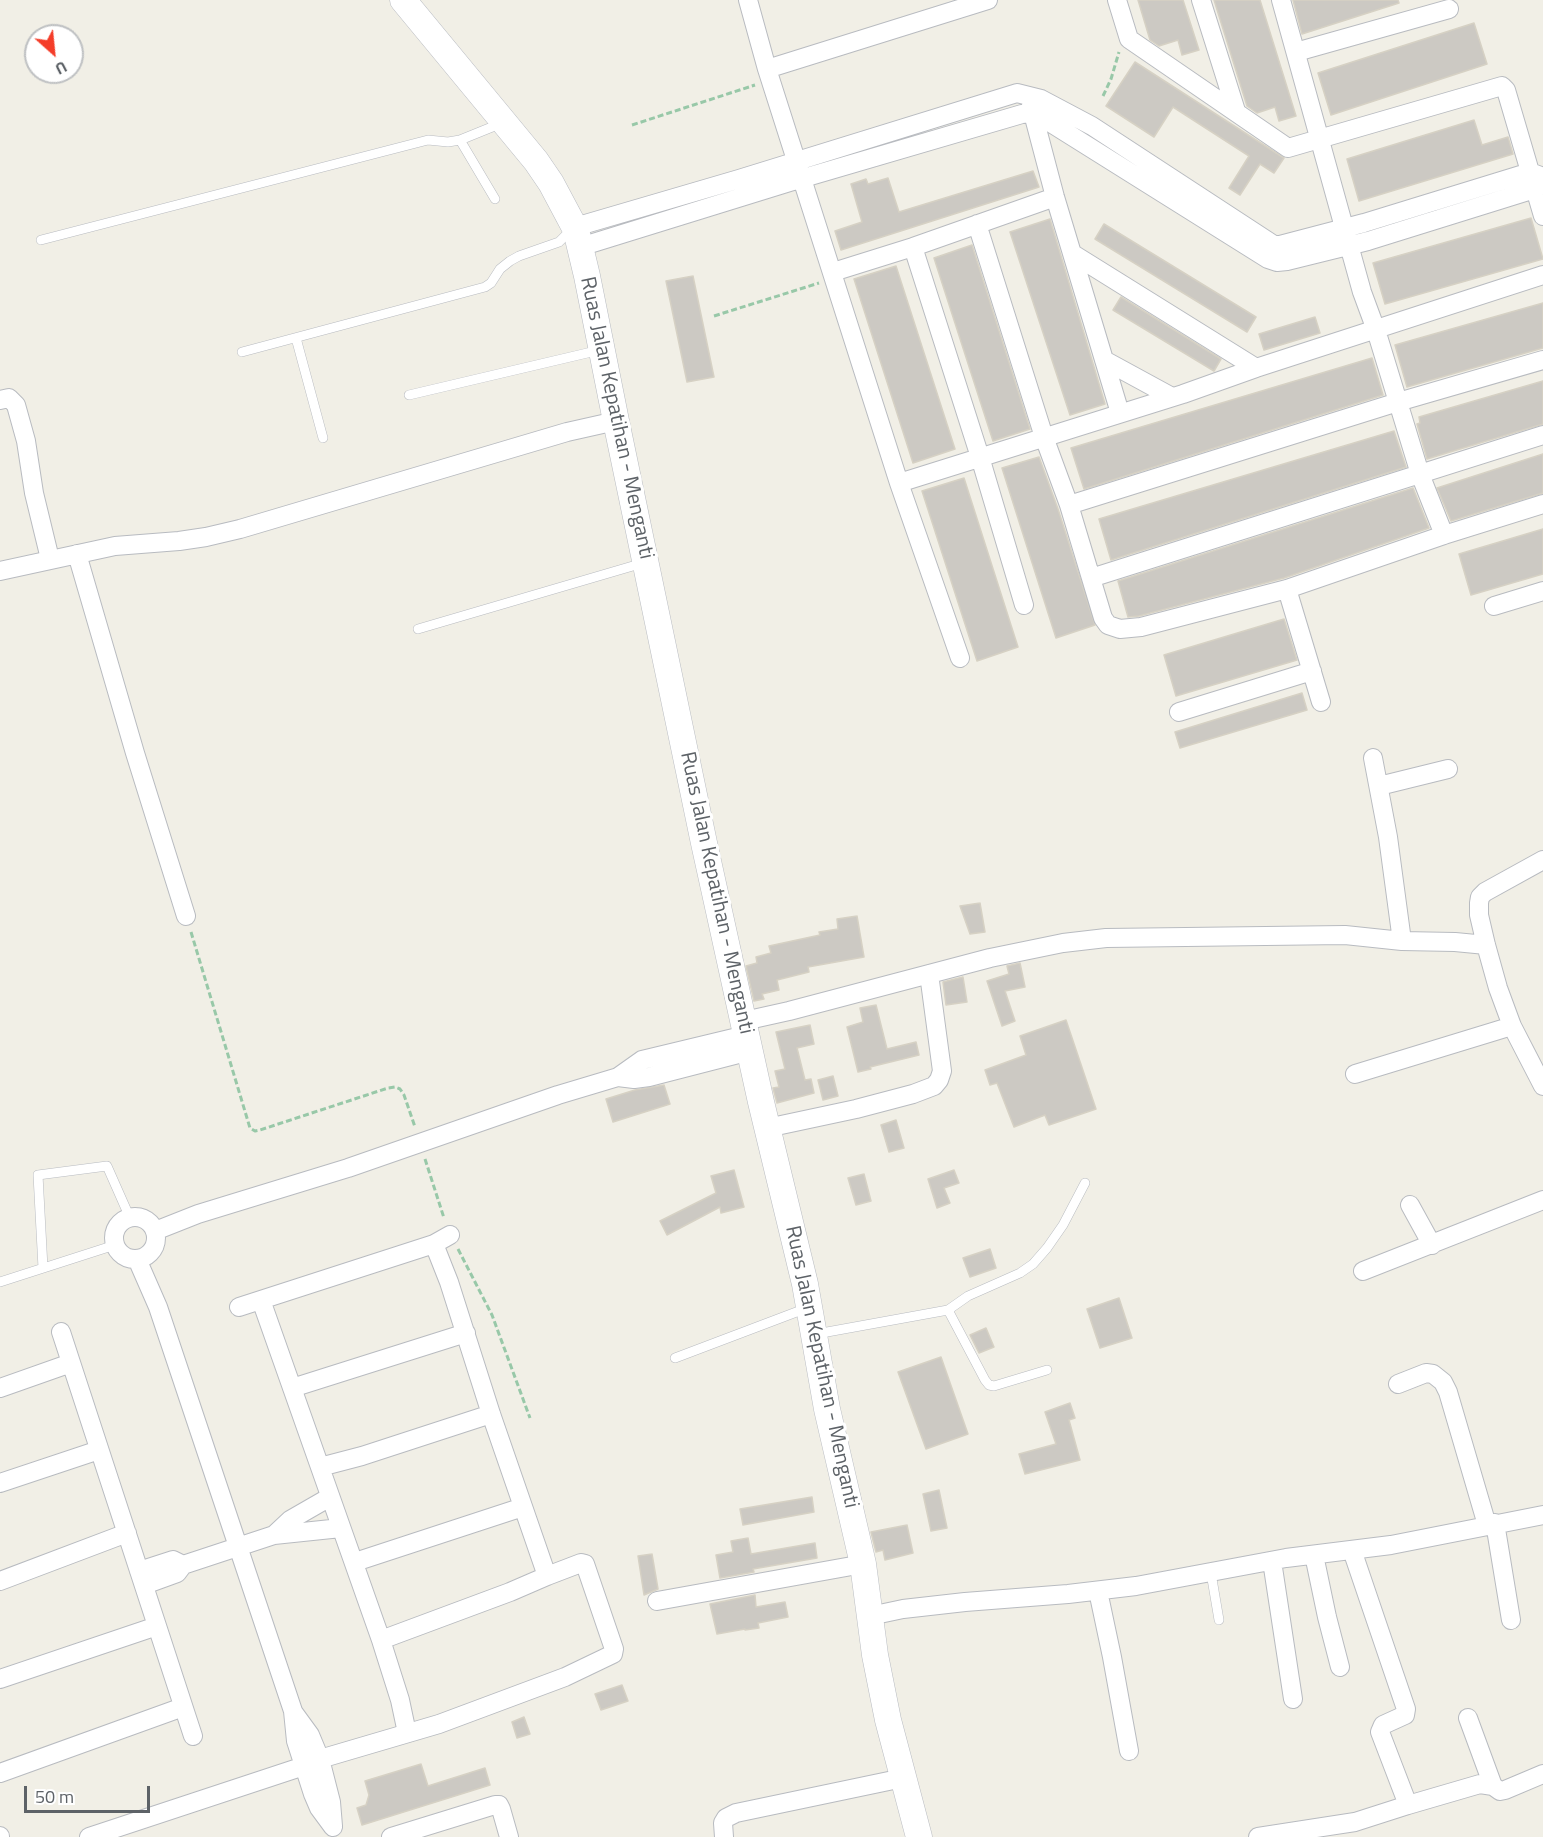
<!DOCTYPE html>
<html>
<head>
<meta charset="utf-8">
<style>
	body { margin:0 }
	#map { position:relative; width:1543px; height:1837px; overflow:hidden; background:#f1efe6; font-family:"Titillium Web",sans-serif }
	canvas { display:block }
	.north { position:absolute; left:24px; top:24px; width:60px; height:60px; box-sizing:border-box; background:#fff; border:2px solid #bec0c2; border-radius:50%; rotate:153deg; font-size:16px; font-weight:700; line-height:24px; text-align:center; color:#5d6267 }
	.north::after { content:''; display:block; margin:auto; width:21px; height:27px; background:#f43d29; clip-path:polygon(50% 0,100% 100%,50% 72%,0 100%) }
	.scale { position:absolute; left:24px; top:1786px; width:126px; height:27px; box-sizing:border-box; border:3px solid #5d6267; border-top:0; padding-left:8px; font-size:18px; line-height:21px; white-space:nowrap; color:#5d6267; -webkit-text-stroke:4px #fff; paint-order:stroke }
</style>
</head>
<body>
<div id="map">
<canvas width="1543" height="1837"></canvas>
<div class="north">U</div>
<div class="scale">50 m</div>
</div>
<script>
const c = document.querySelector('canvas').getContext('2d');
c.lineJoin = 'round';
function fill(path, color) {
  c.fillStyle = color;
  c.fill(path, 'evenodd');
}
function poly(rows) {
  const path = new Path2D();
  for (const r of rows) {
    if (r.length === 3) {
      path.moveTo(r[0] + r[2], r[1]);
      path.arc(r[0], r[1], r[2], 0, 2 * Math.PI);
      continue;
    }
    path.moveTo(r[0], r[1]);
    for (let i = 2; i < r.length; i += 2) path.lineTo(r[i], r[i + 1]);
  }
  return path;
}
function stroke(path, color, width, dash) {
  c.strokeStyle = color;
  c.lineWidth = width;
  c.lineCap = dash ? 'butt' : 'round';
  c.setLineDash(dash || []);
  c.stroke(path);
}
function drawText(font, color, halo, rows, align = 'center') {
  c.font = font + ' "Titillium Web",sans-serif';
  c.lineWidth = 6;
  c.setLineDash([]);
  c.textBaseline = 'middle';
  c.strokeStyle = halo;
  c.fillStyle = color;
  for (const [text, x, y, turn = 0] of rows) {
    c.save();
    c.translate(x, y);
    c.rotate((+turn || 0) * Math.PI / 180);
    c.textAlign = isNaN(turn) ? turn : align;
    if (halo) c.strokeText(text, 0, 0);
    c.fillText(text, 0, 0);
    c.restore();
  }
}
const building = poly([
	[1138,0,1183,0,1199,50,1182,55,1178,40,1159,46,1150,40,1138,0],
	[1214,0,1260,0,1296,116,1279,121,1275,107,1257,113,1247,106,1214,0],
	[1293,0,1398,0,1399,3,1302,34,1293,0],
	[1474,23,1487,64,1331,115,1318,73,1474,23],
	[1135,62,1284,158,1274,173,1260,164,1240,195,1229,188,1249,156,1173,107,1154,137,1106,106,1135,62],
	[1474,120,1482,145,1508,137,1513,154,1359,201,1347,159,1474,120],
	[1033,171,1039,187,841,250,835,231,862,222,851,184,866,179,868,184,888,178,899,212,1033,171],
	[1531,218,1543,259,1385,304,1373,263,1531,218],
	[1050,219,1105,404,1070,415,1010,232,1050,219],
	[1104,224,1256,317,1247,332,1095,239,1104,224],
	[972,245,1030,429,993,441,934,258,972,245],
	[896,266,955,449,913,463,854,279,896,266],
	[693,276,714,377,687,382,666,281,693,276],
	[1121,297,1221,359,1214,371,1113,310,1121,297],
	[1543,303,1543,348,1407,387,1395,345,1543,303],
	[1315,317,1320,333,1264,350,1259,334,1315,317],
	[1372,358,1383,395,1084,489,1071,448,1372,358],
	[1543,381,1543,424,1427,459,1417,424,1420,423,1419,417,1543,381],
	[1394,431,1406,467,1111,560,1099,519,1394,431],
	[1543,454,1543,493,1451,521,1437,488,1543,454],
	[1039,457,1058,509,1095,625,1056,638,1002,468,1039,457],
	[964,478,1018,647,977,661,922,491,964,478],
	[1413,488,1429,528,1284,578,1139,616,1128,617,1118,581,1413,488],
	[1543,529,1543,574,1471,595,1459,554,1543,529],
	[1284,619,1297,660,1176,696,1164,655,1284,619],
	[1302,693,1307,710,1180,748,1175,732,1302,693],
	[980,903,985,932,970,934,960,906,980,903],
	[857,916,864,957,808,967,809,972,777,980,779,990,762,994,764,999,754,1001,746,966,757,963,756,957,771,953,769,946,820,935,819,932,838,929,837,919,857,916],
	[1020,963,1025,987,1005,991,1015,1021,1002,1026,987,981,1009,974,1007,966,1020,963],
	[963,977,967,1002,946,1005,943,982,963,977],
	[876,1005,887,1049,916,1042,919,1055,870,1067,871,1069,858,1072,847,1027,863,1022,860,1008,876,1005],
	[1066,1020,1096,1109,1049,1125,1045,1115,1014,1127,997,1083,990,1085,985,1070,1026,1055,1020,1036,1066,1020],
	[810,1025,814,1044,797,1048,805,1080,811,1079,814,1093,777,1103,773,1088,779,1087,775,1071,785,1069,776,1032,810,1025],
	[833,1076,838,1096,823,1100,818,1080,833,1076],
	[664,1085,670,1104,613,1122,606,1099,635,1090,664,1085],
	[896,1120,904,1148,889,1152,881,1125,896,1120],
	[734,1170,744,1207,721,1213,720,1207,667,1235,660,1221,716,1193,711,1176,734,1170],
	[954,1170,959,1183,944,1188,950,1203,937,1208,928,1179,954,1170],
	[864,1174,871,1201,856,1205,848,1178,864,1174],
	[990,1249,996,1268,970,1277,963,1258,990,1249],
	[1119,1298,1132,1338,1100,1348,1087,1309,1119,1298],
	[986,1328,994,1347,979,1353,970,1335,986,1328],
	[941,1357,968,1434,926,1449,898,1372,941,1357],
	[1070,1403,1075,1418,1069,1420,1080,1460,1025,1474,1019,1454,1056,1444,1045,1412,1070,1403],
	[939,1490,947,1528,931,1531,923,1494,939,1490],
	[812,1497,814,1512,743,1525,740,1509,812,1497],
	[907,1525,913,1553,885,1560,883,1550,876,1552,871,1532,907,1525],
	[748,1538,751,1554,815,1543,817,1558,753,1569,754,1572,720,1578,716,1555,733,1552,731,1541,748,1538],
	[652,1554,658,1589,644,1595,638,1556,652,1554],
	[755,1595,756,1607,785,1602,788,1617,758,1623,759,1628,745,1630,745,1629,717,1634,710,1604,755,1595],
	[622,1685,628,1701,601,1710,595,1694,622,1685],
	[524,1717,530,1734,517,1738,512,1722,524,1717],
	[421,1764,428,1786,485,1768,490,1785,362,1825,357,1808,366,1805,369,1795,365,1781,421,1764]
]);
fill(building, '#ccc9c3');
stroke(building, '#d6d1c4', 1.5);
const lane = poly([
	[460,140,495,199],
	[41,240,428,140,448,142,460,140,502,123],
	[296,338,323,438],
	[242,352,485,287,491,283,500,269,510,261,519,256,559,242,573,228],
	[409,395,600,350],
	[418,629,643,563],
	[43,1268,38,1175,107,1166,130,1218],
	[0,1282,115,1245],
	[948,1310,985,1380,989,1385,994,1386,1047,1370],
	[816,1334,948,1310,968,1296,1020,1273,1033,1264,1047,1248,1063,1225,1085,1183],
	[675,1358,807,1308],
	[1211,1573,1219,1620]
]);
const street = poly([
	[748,0,767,69,899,483,960,658],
	[1117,0,1129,39,1288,148,1502,86,1506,90,1543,216],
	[1201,0,1236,111],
	[1281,0,1362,292,1376,330,1420,474,1444,535],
	[1296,52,1449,9],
	[767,69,988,0],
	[1031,106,1055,197,1120,413],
	[977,224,1044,437,1069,505,1103,618,1108,625,1120,629,1141,627,1287,589,1444,535,1543,504],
	[575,227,739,179,1017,93,1041,99,1092,126,1274,245,1280,245,1364,223,1530,172,1543,177],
	[580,247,790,182,1022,114,1032,113,1043,118,1268,259,1277,262,1287,261,1368,241,1535,189,1543,183],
	[913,247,980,457,1024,605],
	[1073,254,1256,368],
	[833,272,913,247,1055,197],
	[1104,360,1172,397],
	[0,400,9,398,16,405,26,441,34,493,50,559],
	[899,483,1183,394,1256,368,1543,275],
	[1069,505,1398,402,1543,360],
	[77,554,135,753,186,916],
	[0,571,115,546,179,541,206,537,240,529,567,432,616,421],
	[1091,578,1543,435],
	[1287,589,1321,702],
	[1494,606,1543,591],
	[1179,712,1312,671],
	[1373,758,1388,837,1402,941],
	[1379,786,1448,769],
	[1543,860,1485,892,1480,897,1479,903,1479,915,1486,945,1498,988,1512,1026,1543,1086],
	[744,1021,789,1011,990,958,1063,943,1106,938,1345,935,1402,941,1455,942,1486,945],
	[1355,1074,1512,1026],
	[618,1077,642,1060,746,1035],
	[767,1128,856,1109,913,1094,934,1086,939,1080,942,1071,929,974],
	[1410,1205,1432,1245],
	[135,1238,21],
	[155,1231,198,1214,348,1168,558,1095,618,1077,634,1079,649,1077,750,1051],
	[137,1259,158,1307,293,1711,296,1741,313,1794,319,1808,333,1827],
	[1363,1271,1543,1200],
	[261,1300,381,1640,400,1700,407,1733],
	[239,1307,434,1244,450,1235],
	[61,1332,193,1736],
	[1398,1384,1426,1373,1433,1374,1443,1382,1448,1392,1487,1525],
	[0,1388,71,1363],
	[292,1388,466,1333],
	[320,1467,362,1456,491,1414],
	[0,1483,99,1450],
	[1495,1523,1511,1620],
	[274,1535,290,1520,330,1497],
	[1352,1550,1406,1709,1405,1715,1383,1725,1380,1732,1408,1805],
	[1314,1555,1327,1617,1340,1667],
	[1272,1561,1293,1699],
	[355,1562,523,1507],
	[139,1571,173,1560,183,1565],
	[0,1581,127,1533],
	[144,1585,177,1573,183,1565,274,1535,341,1528],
	[1098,1591,1112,1657,1129,1751],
	[657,1601,863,1564],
	[870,1616,903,1609,965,1602,1068,1594,1136,1586,1286,1558,1391,1545,1543,1515],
	[381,1640,510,1592,547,1576],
	[0,1679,157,1626],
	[294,1713,310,1735,320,1759,331,1802,333,1826],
	[1468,1718,1493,1786],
	[0,1773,183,1707],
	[0,1836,0,1837],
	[89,1837,304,1766,320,1759,439,1724,565,1677,613,1654,614,1649,585,1564,581,1563,547,1576,491,1414,449,1282,434,1244],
	[391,1837,495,1805,499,1805,501,1809,509,1837],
	[724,1837,723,1823,726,1818,736,1813,903,1778],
	[1258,1837,1355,1822,1408,1805,1480,1784,1493,1786,1500,1791,1505,1790,1543,1774]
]);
const secondary = poly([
	[403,0,536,161,551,183,576,230,587,276,616,421,704,843,761,1102,805,1284,827,1409,863,1564,875,1655,888,1720,919,1837]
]);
stroke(lane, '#b8bbc0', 10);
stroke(street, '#b8bbc0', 20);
stroke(secondary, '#b9bcc2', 27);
stroke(poly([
	[1103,96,1111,79,1119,52],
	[632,125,755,85],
	[714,316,819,283],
	[191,932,250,1128,255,1131,260,1130,388,1088,395,1087,400,1089,404,1095,415,1127],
	[425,1159,444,1218],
	[458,1249,492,1315,530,1418]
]), '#98c8a8', 3, [6, 3]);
stroke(lane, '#fff', 9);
stroke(street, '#fff', 18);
stroke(secondary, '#fff', 26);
drawText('21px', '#5d6267', '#fff', [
	["Ruas Jalan Kepatihan - Menganti",616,418,78],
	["Ruas Jalan Kepatihan - Menganti",716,893,78],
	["Ruas Jalan Kepatihan - Menganti",821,1367,78]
]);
</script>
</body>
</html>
